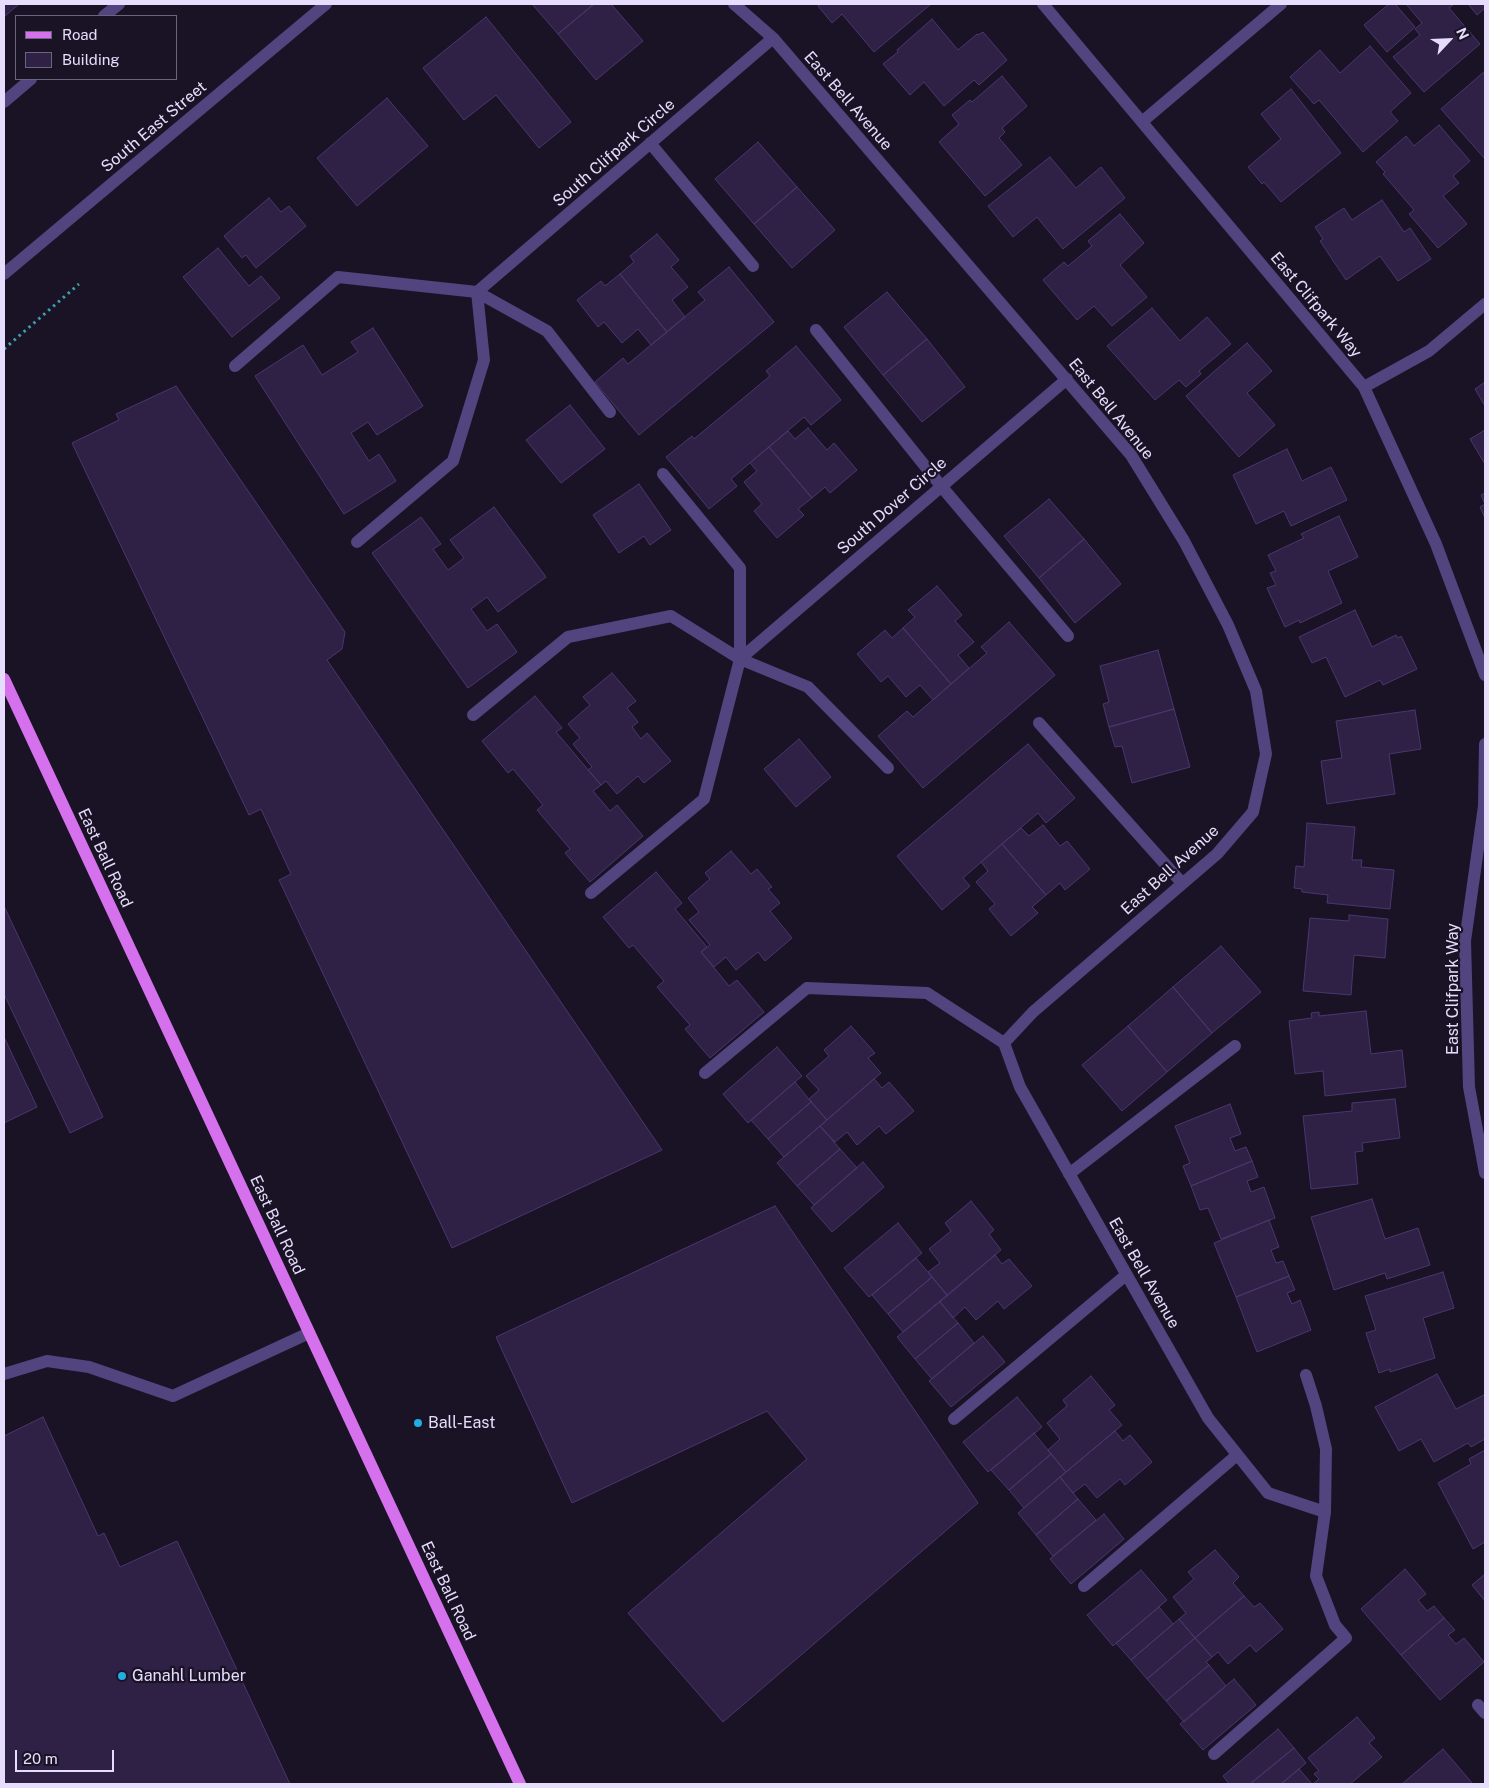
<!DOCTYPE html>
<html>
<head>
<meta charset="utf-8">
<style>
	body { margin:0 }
	#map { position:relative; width:1489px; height:1788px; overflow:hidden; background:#1a1326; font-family:"Public Sans",sans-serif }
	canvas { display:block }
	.frame { position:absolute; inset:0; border:5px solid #e5ddfb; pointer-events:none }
	.legend { position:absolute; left:15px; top:15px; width:162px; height:65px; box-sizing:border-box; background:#1a1326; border:1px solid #6b647b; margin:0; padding:6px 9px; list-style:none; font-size:15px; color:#e5ddfb }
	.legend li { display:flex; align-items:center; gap:10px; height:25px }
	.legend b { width:25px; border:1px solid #6b647b }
	.north { position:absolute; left:1424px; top:15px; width:50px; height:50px; -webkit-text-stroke:4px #1a1326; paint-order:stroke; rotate:65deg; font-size:14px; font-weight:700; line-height:20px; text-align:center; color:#e5ddfb }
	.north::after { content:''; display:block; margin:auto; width:18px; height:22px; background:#e5ddfb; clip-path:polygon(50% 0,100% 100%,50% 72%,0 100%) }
	.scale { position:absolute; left:15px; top:1750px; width:99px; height:22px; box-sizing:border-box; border:2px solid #e5ddfb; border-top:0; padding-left:6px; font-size:15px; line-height:18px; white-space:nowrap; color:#e5ddfb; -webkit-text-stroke:4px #1a1326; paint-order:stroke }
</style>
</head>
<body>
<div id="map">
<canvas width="1489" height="1788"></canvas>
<div class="frame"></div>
<ul class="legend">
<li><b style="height:6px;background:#d571ed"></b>Road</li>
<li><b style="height:14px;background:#2f2145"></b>Building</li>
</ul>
<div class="north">N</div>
<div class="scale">20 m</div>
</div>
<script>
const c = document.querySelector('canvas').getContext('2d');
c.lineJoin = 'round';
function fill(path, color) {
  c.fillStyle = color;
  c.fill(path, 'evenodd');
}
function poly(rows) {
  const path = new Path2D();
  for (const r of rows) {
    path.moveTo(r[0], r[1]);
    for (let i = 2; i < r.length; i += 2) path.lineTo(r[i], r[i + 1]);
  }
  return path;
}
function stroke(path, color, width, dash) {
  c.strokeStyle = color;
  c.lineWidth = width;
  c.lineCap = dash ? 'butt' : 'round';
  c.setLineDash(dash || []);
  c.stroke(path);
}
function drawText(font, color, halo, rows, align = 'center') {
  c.font = font + ' "Public Sans",sans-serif';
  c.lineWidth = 4.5;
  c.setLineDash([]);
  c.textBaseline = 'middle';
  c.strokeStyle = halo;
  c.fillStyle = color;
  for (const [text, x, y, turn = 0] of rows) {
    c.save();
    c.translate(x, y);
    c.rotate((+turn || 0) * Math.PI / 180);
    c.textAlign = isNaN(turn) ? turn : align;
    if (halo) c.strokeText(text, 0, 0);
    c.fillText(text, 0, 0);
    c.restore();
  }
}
const building = poly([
	[4,4,19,4,4,17,4,4],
	[532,4,594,4,558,34,532,4],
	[594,4,611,4,643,41,596,80,558,34,594,4],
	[820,4,931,4,874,52,842,14,832,23,818,6,820,4],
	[1389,4,1395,4,1415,27,1387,52,1364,25,1389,4],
	[1406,4,1454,4,1449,8,1480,44,1424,92,1393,57,1420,35,1415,29,1422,23,1406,4],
	[1468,4,1485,4,1485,8,1477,15,1468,4],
	[486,17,571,122,539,148,496,95,464,120,423,68,486,17],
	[932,19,958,50,977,34,978,35,983,32,1007,60,979,85,974,80,944,106,924,82,910,95,883,64,898,52,897,50,932,19],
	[1370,46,1411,93,1390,112,1398,121,1363,152,1319,100,1314,104,1290,77,1320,50,1340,73,1370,46],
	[1485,71,1485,159,1441,109,1485,71],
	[1002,76,1027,106,1002,128,1005,132,999,138,1022,165,985,196,939,142,959,124,952,115,970,100,972,102,1002,76],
	[1291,89,1341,153,1281,202,1264,182,1262,184,1248,167,1281,139,1261,114,1291,89],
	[387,98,428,146,357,206,317,158,387,98],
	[1439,125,1470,161,1453,176,1459,183,1443,196,1467,224,1438,248,1409,214,1414,210,1383,174,1385,172,1376,162,1406,136,1414,146,1439,125],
	[758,142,797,187,754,224,715,179,758,142],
	[1050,157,1076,188,1101,167,1125,198,1063,249,1037,217,1013,237,988,206,1050,157],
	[797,187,835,230,792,268,754,224,797,187],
	[269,198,281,212,289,206,306,226,256,268,246,255,242,258,224,236,269,198],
	[1382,200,1404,232,1410,228,1431,259,1398,281,1380,256,1346,280,1320,241,1323,239,1315,227,1344,208,1352,220,1382,200],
	[1120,214,1144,243,1120,265,1147,297,1112,326,1094,306,1077,320,1043,280,1064,262,1068,266,1092,246,1088,241,1120,214],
	[657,234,679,260,671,267,688,287,672,300,685,317,667,332,620,274,634,262,630,256,657,234],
	[218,248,249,286,261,276,280,298,232,337,183,277,218,248],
	[729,267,774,322,639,435,595,382,623,358,628,364,705,300,698,292,729,267],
	[620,274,667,332,651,345,638,329,622,343,604,322,598,327,577,300,601,281,605,286,620,274],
	[887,292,927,339,883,375,844,327,887,292],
	[1152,308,1180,341,1207,317,1231,344,1199,371,1201,374,1186,387,1179,380,1155,400,1107,346,1152,308],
	[373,328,423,406,377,435,368,422,351,433,369,461,379,454,396,481,344,514,255,376,303,345,322,375,358,352,351,342,373,328],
	[927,339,965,387,922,422,883,375,927,339],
	[1247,343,1272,371,1247,393,1275,425,1239,457,1186,396,1247,343],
	[796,346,841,400,811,425,804,417,731,479,737,486,709,509,666,457,692,436,694,439,770,376,766,371,796,346],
	[1485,382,1485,406,1475,389,1485,382],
	[176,386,345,632,342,649,327,660,662,1150,452,1248,279,880,291,874,261,809,249,815,72,443,119,420,116,414,176,386],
	[570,405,605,449,561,483,526,440,570,405],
	[808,428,827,450,834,443,857,470,830,493,825,487,812,498,769,447,788,431,795,439,808,428],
	[1485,430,1485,464,1470,439,1485,430],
	[769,447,812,498,798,509,804,515,777,538,754,511,762,504,744,482,757,471,750,463,769,447],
	[1287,449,1302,481,1331,467,1347,500,1291,526,1284,511,1256,524,1233,475,1287,449],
	[639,484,671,530,650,545,644,536,619,553,593,515,639,484],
	[1485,493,1485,518,1480,507,1485,504,1481,495,1485,493],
	[1049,499,1084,539,1039,578,1004,536,1049,499],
	[494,507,546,577,498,612,487,597,471,609,487,631,497,624,517,652,468,688,372,553,421,517,441,544,433,549,448,570,464,558,450,540,494,507],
	[1339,516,1358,557,1328,571,1342,603,1300,623,1299,620,1285,627,1267,588,1276,585,1270,573,1276,571,1268,555,1304,538,1301,534,1339,516],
	[1084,539,1121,584,1075,623,1039,578,1084,539],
	[937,586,962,615,955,621,974,642,958,655,969,668,951,684,903,628,915,617,908,610,937,586],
	[1355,610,1372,647,1396,635,1398,638,1401,636,1417,669,1383,685,1380,680,1345,697,1326,657,1312,663,1299,637,1355,610],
	[1009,622,1055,675,923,788,878,736,907,711,913,717,987,653,981,647,1009,622],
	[903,628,951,684,933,700,920,685,906,697,888,676,881,682,857,654,885,630,892,638,903,628],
	[1158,650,1174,709,1109,727,1103,704,1109,702,1100,666,1158,650],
	[612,673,636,701,627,708,638,722,632,727,641,739,647,733,671,761,644,783,638,776,617,794,606,781,601,785,588,770,592,767,573,744,580,738,568,724,590,705,583,697,612,673],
	[535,696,562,728,556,732,601,785,593,791,610,811,617,805,643,836,590,882,565,853,570,849,537,810,543,805,513,769,508,773,482,741,535,696],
	[1174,709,1190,767,1132,783,1122,746,1115,747,1109,727,1174,709],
	[1415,710,1421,749,1389,754,1395,794,1327,804,1321,761,1342,758,1336,721,1415,710],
	[799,739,831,777,796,807,764,769,799,739],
	[1028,744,1075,798,1046,823,1038,813,1002,844,963,878,970,886,942,910,897,856,1028,744],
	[1307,823,1355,827,1352,860,1362,860,1361,867,1394,870,1390,909,1327,903,1328,895,1302,892,1302,889,1294,888,1296,866,1304,867,1307,823],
	[1043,825,1060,846,1067,841,1090,869,1065,890,1060,883,1046,895,1002,844,1021,828,1029,836,1043,825],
	[1002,844,1046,895,1032,907,1038,913,1011,936,989,909,995,904,976,882,988,871,981,862,1002,844],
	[731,851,751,874,757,869,772,887,768,889,780,903,770,911,792,938,765,961,758,952,736,970,726,957,714,967,701,952,710,945,689,920,699,912,688,898,710,879,705,873,731,851],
	[656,872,682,903,675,909,707,947,701,952,729,986,737,980,764,1012,710,1058,685,1029,690,1025,657,987,664,981,633,945,629,948,603,917,656,872],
	[4,906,103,1117,70,1133,4,994,4,906],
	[1349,915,1388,919,1385,958,1354,955,1351,995,1303,991,1310,918,1349,921,1349,915],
	[1221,946,1261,992,1212,1033,1173,987,1221,946],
	[1173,987,1212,1033,1167,1072,1128,1026,1173,987],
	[1366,1011,1371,1054,1402,1050,1406,1087,1325,1096,1323,1071,1295,1074,1289,1021,1312,1018,1311,1013,1319,1012,1319,1016,1366,1011],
	[851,1026,875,1053,868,1058,881,1073,827,1120,809,1099,819,1090,806,1076,829,1056,824,1050,851,1026],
	[1128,1026,1167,1072,1122,1111,1082,1065,1128,1026],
	[4,1037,37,1107,4,1123,4,1037],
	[777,1047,802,1076,748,1123,723,1094,777,1047],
	[874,1079,882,1088,889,1082,914,1111,886,1134,879,1126,857,1145,847,1132,835,1142,820,1126,874,1079],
	[795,1082,811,1102,768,1139,751,1120,795,1082],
	[1395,1099,1400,1138,1362,1143,1363,1151,1355,1152,1358,1184,1311,1189,1303,1116,1352,1111,1352,1103,1395,1099],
	[811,1102,827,1120,784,1157,768,1139,811,1102],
	[1230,1104,1241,1134,1230,1138,1235,1151,1246,1147,1252,1161,1191,1186,1183,1166,1190,1163,1175,1126,1230,1104],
	[820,1126,840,1149,797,1186,777,1163,820,1126],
	[840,1149,857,1168,814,1205,797,1186,840,1149],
	[1252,1161,1258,1177,1247,1181,1251,1192,1264,1187,1275,1218,1221,1239,1208,1208,1200,1210,1191,1186,1252,1161],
	[863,1162,884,1187,832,1232,811,1208,863,1162],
	[1372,1199,1385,1239,1418,1228,1430,1265,1387,1279,1385,1273,1334,1290,1311,1217,1372,1199],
	[971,1201,994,1230,989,1234,1001,1250,947,1295,928,1272,940,1263,929,1249,951,1231,945,1223,971,1201],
	[775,1206,978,1503,723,1722,628,1613,807,1459,767,1411,572,1503,496,1337,775,1206],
	[1269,1220,1279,1247,1271,1250,1276,1263,1283,1261,1289,1276,1236,1297,1214,1243,1269,1220],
	[898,1223,922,1253,869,1297,844,1268,898,1223],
	[995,1255,1002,1264,1009,1259,1032,1286,1004,1309,998,1301,976,1320,965,1307,953,1318,940,1302,995,1255],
	[916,1258,932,1277,888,1314,872,1295,916,1258],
	[1443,1272,1454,1308,1423,1318,1435,1358,1390,1372,1390,1369,1379,1373,1366,1333,1376,1330,1365,1296,1443,1272],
	[1289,1276,1295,1290,1287,1293,1292,1304,1300,1300,1311,1330,1257,1352,1236,1297,1289,1276],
	[932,1277,947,1295,903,1332,888,1314,932,1277],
	[940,1302,958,1323,915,1359,897,1337,940,1302],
	[958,1323,974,1343,932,1379,915,1359,958,1323],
	[983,1336,1005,1362,951,1407,929,1381,983,1336],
	[1437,1374,1456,1409,1484,1395,1485,1397,1485,1439,1471,1447,1468,1443,1434,1462,1421,1439,1399,1451,1375,1407,1437,1374],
	[1091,1376,1115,1405,1109,1410,1122,1425,1066,1472,1048,1450,1060,1439,1047,1423,1067,1406,1063,1400,1091,1376],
	[1017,1397,1042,1427,988,1472,963,1442,1017,1397],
	[43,1417,98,1536,104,1533,120,1567,177,1541,290,1784,4,1784,4,1436,43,1417],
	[1115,1431,1123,1441,1130,1435,1152,1462,1125,1485,1120,1479,1097,1498,1085,1484,1073,1493,1060,1477,1115,1431],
	[1034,1433,1051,1454,1009,1490,991,1470,1034,1433],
	[1485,1450,1485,1542,1473,1549,1438,1483,1471,1464,1469,1459,1485,1450],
	[1051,1454,1066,1472,1024,1508,1009,1490,1051,1454],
	[1060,1477,1078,1499,1036,1535,1018,1513,1060,1477],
	[1078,1499,1096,1520,1053,1556,1036,1535,1078,1499],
	[1104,1514,1124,1539,1071,1584,1050,1559,1104,1514],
	[1215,1550,1239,1577,1233,1583,1244,1596,1195,1638,1179,1619,1186,1613,1173,1597,1194,1579,1188,1572,1215,1550],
	[1405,1569,1426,1594,1418,1600,1427,1611,1434,1606,1444,1618,1401,1655,1361,1609,1405,1569],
	[1141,1570,1167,1600,1113,1646,1087,1615,1141,1570],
	[1485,1574,1485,1601,1472,1585,1485,1574],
	[1244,1596,1254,1607,1260,1603,1283,1629,1256,1652,1250,1645,1228,1664,1218,1652,1212,1657,1195,1638,1244,1596],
	[1159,1607,1173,1624,1131,1660,1116,1643,1159,1607],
	[1444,1618,1455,1630,1448,1635,1456,1644,1464,1638,1484,1662,1440,1700,1401,1655,1444,1618],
	[1179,1619,1195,1638,1147,1679,1131,1660,1179,1619],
	[1195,1638,1212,1657,1206,1662,1209,1665,1166,1701,1147,1679,1195,1638],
	[1209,1665,1226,1686,1184,1722,1166,1701,1209,1665],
	[1234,1679,1256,1705,1203,1750,1180,1724,1234,1679],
	[1357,1717,1375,1738,1369,1743,1382,1757,1350,1784,1313,1784,1319,1779,1314,1774,1319,1771,1308,1758,1357,1717],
	[1278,1729,1294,1748,1250,1784,1229,1784,1223,1776,1278,1729],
	[1294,1748,1306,1763,1299,1769,1281,1784,1250,1784,1294,1748],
	[1443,1749,1473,1784,1402,1784,1443,1749],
	[1299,1769,1312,1784,1281,1784,1299,1769]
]);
fill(building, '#2f2145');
stroke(building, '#4b366e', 1);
stroke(poly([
	[4,349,79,284]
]), '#409fab', 3, [2.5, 4]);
stroke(poly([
	[734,4,773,38,1131,455,1184,541,1228,625,1256,691,1266,754,1253,812,1217,854,1033,1012,1004,1043,1020,1087,1208,1418,1268,1493,1325,1512],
	[1043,4,1364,387,1436,544,1485,675],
	[104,16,119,4],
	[4,102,31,79],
	[1143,121,1281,4],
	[650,143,753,266],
	[4,274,326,4],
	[477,292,773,38],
	[816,330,941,486,1068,636],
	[235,366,338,277,477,292,547,331,610,412],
	[1364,387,1429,351,1485,304],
	[357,542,453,461,484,360,477,292],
	[740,659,1067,379],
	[473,715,568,637,671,616,740,659,808,687,888,768],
	[1039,723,1182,883],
	[1485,744,1484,806,1465,941,1469,1087,1485,1173],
	[591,893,704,799,740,659,740,568,663,474],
	[705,1073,807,988,927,993,1004,1043],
	[1069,1174,1235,1046],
	[4,1374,47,1361,89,1367,173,1396,309,1333],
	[954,1419,1126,1275],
	[1084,1586,1237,1455],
	[1478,1705,1485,1713],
	[1214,1754,1346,1638,1335,1625,1316,1576,1325,1512,1326,1449,1316,1406,1306,1375]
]), '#51447f', 12);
stroke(poly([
	[4,679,520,1784]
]), '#d571ed', 12);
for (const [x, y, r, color] of [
	[418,1423,5,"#21ace2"],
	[122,1676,5,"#21ace2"]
]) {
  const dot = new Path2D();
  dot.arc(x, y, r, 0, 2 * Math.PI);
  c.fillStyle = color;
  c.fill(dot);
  stroke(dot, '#1a1326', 2);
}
drawText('16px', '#e5ddfb', '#1a1326', [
	["East Bell Avenue",848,101,49],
	["South East Street",154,127,-40],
	["South Clifpark Circle",614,153,-41],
	["East Clifpark Way",1316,305,50],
	["East Bell Avenue",1111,409,51],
	["South Dover Circle",892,506,-41],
	["East Ball Road",105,858,65],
	["East Bell Avenue",1170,870,-42],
	["East Clifpark Way",1453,989,-90],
	["East Ball Road",277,1225,65],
	["East Bell Avenue",1144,1273,60],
	["East Ball Road",448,1591,65]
]);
drawText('16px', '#e5ddfb', '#1a1326', [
	["Ball-East",428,1423],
	["Ganahl Lumber",132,1676]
], 'left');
</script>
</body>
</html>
